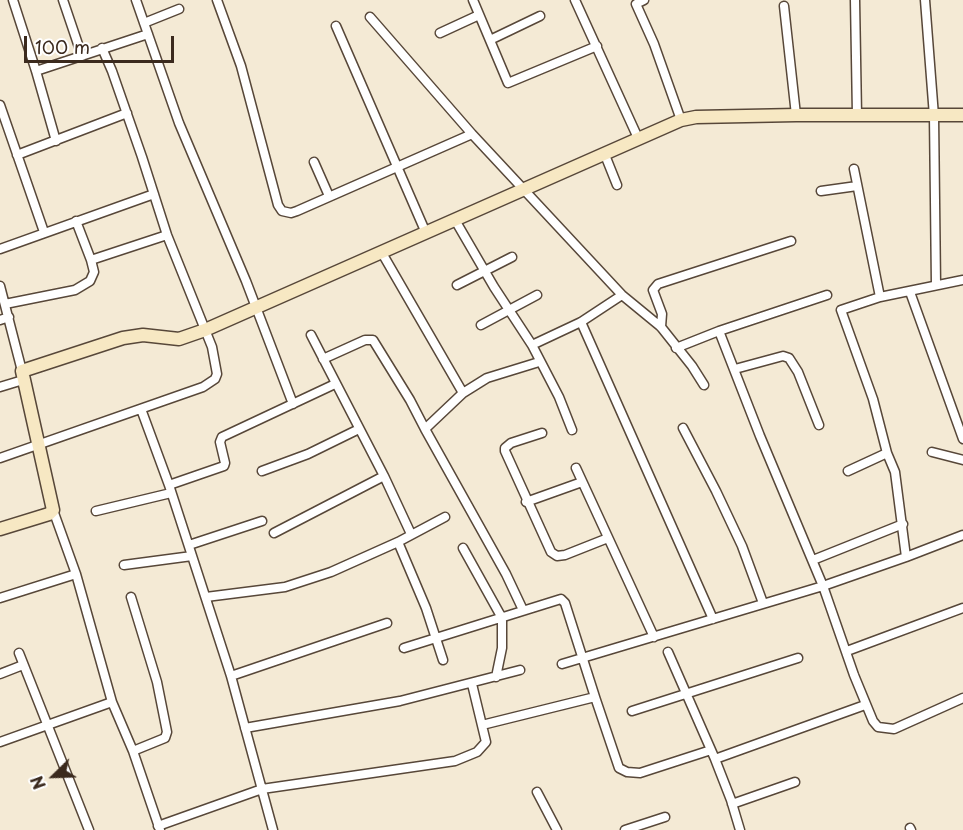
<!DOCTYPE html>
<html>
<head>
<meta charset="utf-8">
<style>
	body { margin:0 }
	#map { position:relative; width:963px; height:830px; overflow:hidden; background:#f4ead5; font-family:"Playpen Sans",sans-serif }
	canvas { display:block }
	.north { position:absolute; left:24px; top:746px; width:60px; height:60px; -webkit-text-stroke:4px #fff; paint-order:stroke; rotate:247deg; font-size:16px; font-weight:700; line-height:24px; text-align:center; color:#3b2a1e }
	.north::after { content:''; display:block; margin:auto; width:21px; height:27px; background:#3b2a1e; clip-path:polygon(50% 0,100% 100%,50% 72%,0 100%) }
	.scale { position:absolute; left:24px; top:36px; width:150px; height:27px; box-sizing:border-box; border:3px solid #3b2a1e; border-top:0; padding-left:8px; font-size:18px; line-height:21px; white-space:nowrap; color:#3b2a1e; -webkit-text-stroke:4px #fff; paint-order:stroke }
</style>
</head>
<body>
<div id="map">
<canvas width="963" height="830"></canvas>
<div class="north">N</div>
<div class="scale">100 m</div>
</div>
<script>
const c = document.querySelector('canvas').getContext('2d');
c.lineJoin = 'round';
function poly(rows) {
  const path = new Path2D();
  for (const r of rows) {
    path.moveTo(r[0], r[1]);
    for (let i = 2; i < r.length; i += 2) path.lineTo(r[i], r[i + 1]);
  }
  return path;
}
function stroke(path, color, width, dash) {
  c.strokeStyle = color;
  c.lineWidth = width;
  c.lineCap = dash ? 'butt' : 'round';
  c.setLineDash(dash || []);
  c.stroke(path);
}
const street = poly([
	[13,0,36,71],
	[63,0,82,56],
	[136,0,179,123,246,281,293,404],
	[217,0,241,66,278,205,282,211,291,213,297,211,472,134],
	[473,0,508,83,597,46],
	[575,0,638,138],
	[644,0,636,4,654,44,681,120],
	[855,0,857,115],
	[925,0,934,116,936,285],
	[784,6,796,115],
	[370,17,472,134,622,295,661,327,692,366,704,385],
	[144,23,179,9],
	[336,26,426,233],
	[440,33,479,15],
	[490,40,540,16],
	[0,105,44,232],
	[56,141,36,71,148,34],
	[17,155,127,113],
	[605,155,617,185],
	[314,162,329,196],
	[854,169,880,297],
	[821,191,857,186],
	[455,220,494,287,532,345,559,397,572,430],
	[0,249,154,194],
	[382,253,463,393,425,429,506,574,523,610],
	[91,260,167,235],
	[457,285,512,257],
	[0,286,22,371],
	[910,292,963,439],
	[5,304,75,290,90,281,94,272,91,260,76,221],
	[0,320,9,317],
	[581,322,713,619],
	[481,325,537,295],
	[661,327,662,314,653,290,658,284,791,241],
	[719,331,760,436,823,586,854,675,873,721,878,727,894,729,963,698],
	[311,335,384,476,411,534],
	[532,345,581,322,622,295],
	[676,348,719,331,827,295],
	[323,359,365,340,373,340,410,400,425,429],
	[735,369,783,356,789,358,798,372,819,425],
	[0,387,23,380],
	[463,393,487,378,539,362],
	[141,409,169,485,231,676,273,830],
	[683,428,716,491,742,546,763,603],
	[542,433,511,443,505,448,505,451,551,552,557,556,565,555,608,538],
	[932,452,963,460],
	[0,458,203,387,215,379,217,374,212,347,167,235,142,157,112,71,102,48],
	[576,468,654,637],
	[262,471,308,454,359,429],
	[848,471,887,453],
	[169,485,224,466,225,463,220,442,222,437,335,384],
	[526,502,582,482],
	[53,510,76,574,112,702,133,751,160,830],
	[96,511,171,493],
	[274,533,384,476],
	[398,542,426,608,443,660],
	[189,545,262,521],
	[463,548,502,618,502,648,496,677],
	[906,557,895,472,887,453,873,399,841,310,880,297,963,280],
	[813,560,903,524],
	[124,565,192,556],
	[131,597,157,682,167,732,165,738,133,751],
	[206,597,285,587,331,572,398,542,445,517],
	[0,598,76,574],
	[404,648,561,599,565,603,595,697],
	[847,651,963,608],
	[668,652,715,759,731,800,740,830],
	[19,653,89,830],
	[562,664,823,586,906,557,963,535],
	[0,674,23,665],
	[231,676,387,623],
	[632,711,798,658],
	[482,725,595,697,619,768,627,772,640,773,711,750],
	[245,728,400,701,520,670],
	[0,742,112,702],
	[715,759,865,705],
	[537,792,557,830],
	[732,804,795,782],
	[158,826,262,789,455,761,477,752,486,742,472,684],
	[910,828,911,830],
	[625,830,665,817]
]);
const secondary = poly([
	[0,529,49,514,53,510,22,371,123,338,143,335,179,339,205,330,681,120,696,117,796,115,963,115]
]);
stroke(street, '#574739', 11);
stroke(secondary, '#574739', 15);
stroke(street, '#fff', 8);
stroke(secondary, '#f7e8c3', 12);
</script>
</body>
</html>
